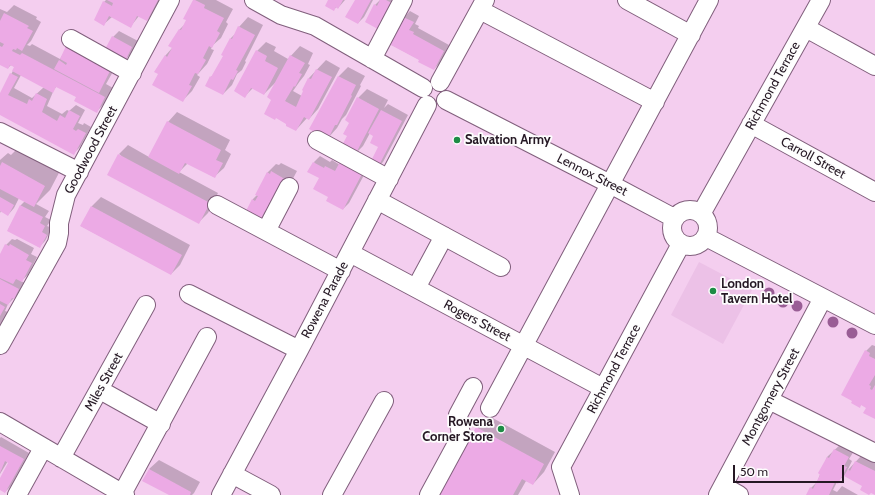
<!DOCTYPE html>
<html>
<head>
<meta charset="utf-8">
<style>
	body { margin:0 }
	#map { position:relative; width:875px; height:495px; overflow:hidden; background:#f4ceef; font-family:Cabin,sans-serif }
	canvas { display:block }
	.scale { position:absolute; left:733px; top:465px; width:111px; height:18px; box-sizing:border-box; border:2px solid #251824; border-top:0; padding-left:5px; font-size:12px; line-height:14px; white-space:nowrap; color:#251824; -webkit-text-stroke:3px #fdfdfd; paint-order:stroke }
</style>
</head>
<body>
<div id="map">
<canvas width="875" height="495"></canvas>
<div class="scale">50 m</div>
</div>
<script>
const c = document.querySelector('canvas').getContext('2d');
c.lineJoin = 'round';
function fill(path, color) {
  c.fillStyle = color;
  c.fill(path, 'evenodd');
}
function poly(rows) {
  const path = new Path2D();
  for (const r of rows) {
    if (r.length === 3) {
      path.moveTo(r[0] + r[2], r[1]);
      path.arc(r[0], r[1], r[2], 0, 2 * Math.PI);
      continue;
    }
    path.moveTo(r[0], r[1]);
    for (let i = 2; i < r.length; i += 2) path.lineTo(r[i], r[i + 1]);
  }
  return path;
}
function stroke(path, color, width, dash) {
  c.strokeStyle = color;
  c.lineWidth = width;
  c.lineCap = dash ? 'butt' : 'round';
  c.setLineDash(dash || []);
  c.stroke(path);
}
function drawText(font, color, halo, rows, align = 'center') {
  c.font = font + ' Cabin,sans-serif';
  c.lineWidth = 3.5;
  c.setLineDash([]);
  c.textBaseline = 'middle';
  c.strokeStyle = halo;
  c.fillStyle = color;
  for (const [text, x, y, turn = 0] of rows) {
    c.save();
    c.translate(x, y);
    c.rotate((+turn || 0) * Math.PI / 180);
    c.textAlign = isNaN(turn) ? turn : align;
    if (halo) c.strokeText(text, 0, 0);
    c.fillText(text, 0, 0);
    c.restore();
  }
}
fill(poly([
	[699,262,752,290,723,344,671,315]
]), '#ecc1e7');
fill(poly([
	[106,0,160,0,153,14,147,20,139,16,131,26,112,17,104,24,104,2],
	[194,0,216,0,233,9,226,22,228,24,221,38,213,45,211,49,214,50,207,64,197,75,200,77,192,91,183,100,159,74,165,56,173,47,170,45,180,29,186,23],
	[329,0,345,0,338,8,337,7,334,9],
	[356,0,373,0,364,17,358,23],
	[380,0,403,0,385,31,375,5],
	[14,5,37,17,36,19,41,22,31,41,27,45,30,46,32,44,60,59,67,47,104,54,113,37,119,31,138,41,131,54,125,60,119,61,106,84,113,88,106,102,97,111,77,97,57,86,52,92,53,92,47,106,62,114,67,110,69,111,76,105,85,110,78,123,83,125,84,123,91,127,80,147,74,153,0,114,0,95,15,67,11,65,8,68,0,63,0,9,7,12],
	[21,75,44,87,32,98,14,88],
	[410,11,419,16,415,24,419,26,418,28,449,45,440,63,434,69,420,60,390,44,404,17],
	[248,17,263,25,245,61,246,62,242,70,237,74,232,85,223,94,211,77,215,73,224,55,231,38,235,34,239,27],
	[266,42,276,47,274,51,288,59,300,46,313,53,308,64,310,65,304,76,300,81,293,91,302,96,309,78,326,60,340,68,318,109,309,119,307,118,296,130,273,100,275,83,264,94,253,88,245,96,257,51],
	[348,67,365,76,360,85,361,86,346,115,342,119,337,128,328,138,311,129,339,76],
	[367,89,388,100,384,108,388,104,408,115,383,162,377,168,370,164,349,203,343,209,330,197,314,162,320,156,330,162,332,160,340,165,358,98],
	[370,133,374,136,379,147,370,164,354,155,363,146],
	[177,112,230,140,225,150,231,154,224,168,214,177,188,163,179,172,218,193,208,213,198,223,119,154,128,145,149,157,168,122],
	[19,147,61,169,50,190,36,204,49,211,45,217,51,220,47,226,52,228,45,241,39,247,8,230,21,205,25,201,19,198,14,208,8,215,1,211,0,213,0,160,8,153,11,155],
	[281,163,297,171,280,203,268,211,260,220,246,212,253,199,257,195,267,173,276,164,279,165],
	[101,197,190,245,180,265,171,274,81,226,92,206],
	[12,239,15,240,17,239,34,248,31,254,37,257,28,275,21,281,25,283,20,292,8,304,5,311,8,312,0,327,0,256,6,245],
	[872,345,875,346,875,418,867,407,862,404,860,406,866,351],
	[489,416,555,452,544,472,533,484,526,481,518,495,440,495,477,428],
	[1,437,29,453,11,486,5,492,0,489,0,480,10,463,8,461,0,474,0,438],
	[841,444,854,451,849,459,852,461,847,471,862,455,875,462,875,494,864,485,845,475,837,482,833,490,837,492,842,486,858,495,807,495,811,488,817,482,827,457],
	[159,460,200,482,194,493,192,495,171,495,149,469]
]), '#0003');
fill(poly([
	[107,0,158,0,147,21,137,16,131,28,109,16,104,26,94,20,103,1,112,6,113,3],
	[193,0,195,0,205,5,204,8,224,18,217,31,220,33,212,48,209,46,203,58,206,60,198,74,195,73,189,85,192,86,183,102,152,85,158,74,154,72,165,55,167,57,172,48,168,46,179,29,181,30,186,20,183,19],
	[328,0,343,0,338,9,336,7,334,11,325,6],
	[355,0,371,0,358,24,345,17],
	[380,0,386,0,399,7,385,33,365,22,374,4,377,6],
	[4,13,29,26,27,28,33,31,22,51,17,48,16,50,13,49,12,51,20,55,22,53,105,97,97,113,74,101,76,97,56,87,53,93,12,71,14,67,10,65,8,69,0,65,0,46,2,47,4,44,0,42,0,21],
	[403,17,414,22,409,30,414,32,413,34,444,51,434,70,418,62,419,60,389,44],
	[238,26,255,35,236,70,238,71,233,80,231,79,223,95,205,86,210,76,211,77,223,56,221,55,230,38,232,39],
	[112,36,132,47,125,61,102,55],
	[66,46,110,71,99,93,54,69,59,60,66,65,67,63,60,59],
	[256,50,267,56,265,61,278,68,264,95,251,88,245,98,234,91],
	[290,55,305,63,299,73,302,74,295,87,294,86,285,101,296,107,303,91,302,90,308,78,311,79,316,69,332,77,309,120,304,117,296,131,286,126,286,124,276,118,275,120,264,114,271,100,267,97],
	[10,73,18,77,8,95,27,104,29,99,32,101,36,93,47,99,42,112,57,121,60,115,65,118,69,110,80,116,73,129,76,131,78,129,86,133,74,155,0,115,0,93],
	[338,76,356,85,351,95,352,96,337,125,335,125,328,139,309,129],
	[357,97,379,109,354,157,340,149,347,136,343,134,349,123,345,120],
	[381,110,402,121,377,169,369,165,378,147,370,143,373,136,368,133],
	[167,121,221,150,216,160,223,163,215,178,185,163,179,174,148,157],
	[118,154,210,203,199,224,107,175],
	[2,162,45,186,34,207,0,189,0,166],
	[313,162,324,168,325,166,335,171,340,162,364,170,343,210,326,201,328,197,313,189,319,178,307,172],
	[271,171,288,181,271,213,265,211,260,221,245,213,252,199,255,201,258,196,255,195,267,172,270,174],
	[0,197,14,205,8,216,0,211],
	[20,205,43,217,40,223,45,226,42,232,47,235,40,248,7,231],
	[91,206,182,255,171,275,80,226],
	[5,244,9,246,10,244,29,255,26,260,32,263,22,282,16,279,13,284,0,278,0,254],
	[0,279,19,289,14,299,12,298,8,305,0,301],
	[0,304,5,307,0,316],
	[865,350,870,353,869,356,875,359,875,375,869,385,871,386,870,389,872,390,875,385,875,419,863,413,866,408,861,405,860,408,851,403,852,401,841,395],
	[476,427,544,464,533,485,522,479,513,495,439,495],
	[0,446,24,459,5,493,0,490,0,478,8,463,5,461,0,473],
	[834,449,849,457,844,466,847,467,838,484,835,482,829,495,806,495,810,487,813,489,820,475,818,473,827,457,829,458],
	[855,461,875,471,875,495,871,493,869,495,860,490,862,486,844,476,848,469,850,471],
	[149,469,191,492,190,495,169,495,142,481]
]), '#ecaae5');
const minor = poly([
	[254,0,281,15,315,26,423,88],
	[627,0,691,35],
	[480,10,655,102],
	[806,28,875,66],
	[71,39,132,73],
	[372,59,403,0],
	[440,82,485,0],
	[446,100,610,184,674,218],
	[751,124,875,192],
	[0,132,79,172],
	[317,140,389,179],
	[377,200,501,267],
	[217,205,341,271],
	[690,228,18],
	[701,214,821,0],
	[266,231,289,187],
	[706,237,875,325],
	[350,253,603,388],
	[416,288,444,236],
	[189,294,299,350],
	[0,345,57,243,59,233,59,223,66,195,170,0],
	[100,390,161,424],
	[769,400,875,453],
	[490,408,709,0],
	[0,422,125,495],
	[61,458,146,305],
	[232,474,271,495],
	[723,486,739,495],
	[122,494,207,337],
	[17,495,43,448],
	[221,495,299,350,427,105],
	[332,495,384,401],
	[429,495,461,436,458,415,473,387],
	[570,495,561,467,681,244],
	[718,495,823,298]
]);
stroke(minor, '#805f7c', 20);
stroke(minor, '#fff', 18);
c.fillStyle = '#995d95';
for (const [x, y] of [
	[769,293],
	[783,302],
	[797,306],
	[833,322],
	[852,333]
]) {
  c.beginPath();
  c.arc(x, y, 5.5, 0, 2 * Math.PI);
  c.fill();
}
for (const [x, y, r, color] of [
	[457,140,4,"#1d8c45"],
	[713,291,4,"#1d8c45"],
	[501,429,4,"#1d8c45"]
]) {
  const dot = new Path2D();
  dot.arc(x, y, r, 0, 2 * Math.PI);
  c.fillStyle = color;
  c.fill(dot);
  stroke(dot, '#fdfdfd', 1.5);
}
drawText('13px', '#251824', '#fdfdfd', [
	["Richmond Terrace",773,86,-61],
	["Goodwood Street",91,150,-62],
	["Carroll Street",813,158,29],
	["Lennox Street",592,175,27],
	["Rowena Parade",325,300,-62],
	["Rogers Street",477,321,28],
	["Richmond Terrace",614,369,-62],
	["Miles Street",104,382,-61],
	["Montgomery Street",771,397,-62]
]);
drawText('bold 13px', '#251824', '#fdfdfd', [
	["Salvation Army",465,140],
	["London",721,284],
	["Tavern Hotel",721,299],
	["Rowena",493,422,"right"],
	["Corner Store",493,437,"right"]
], 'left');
</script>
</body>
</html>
